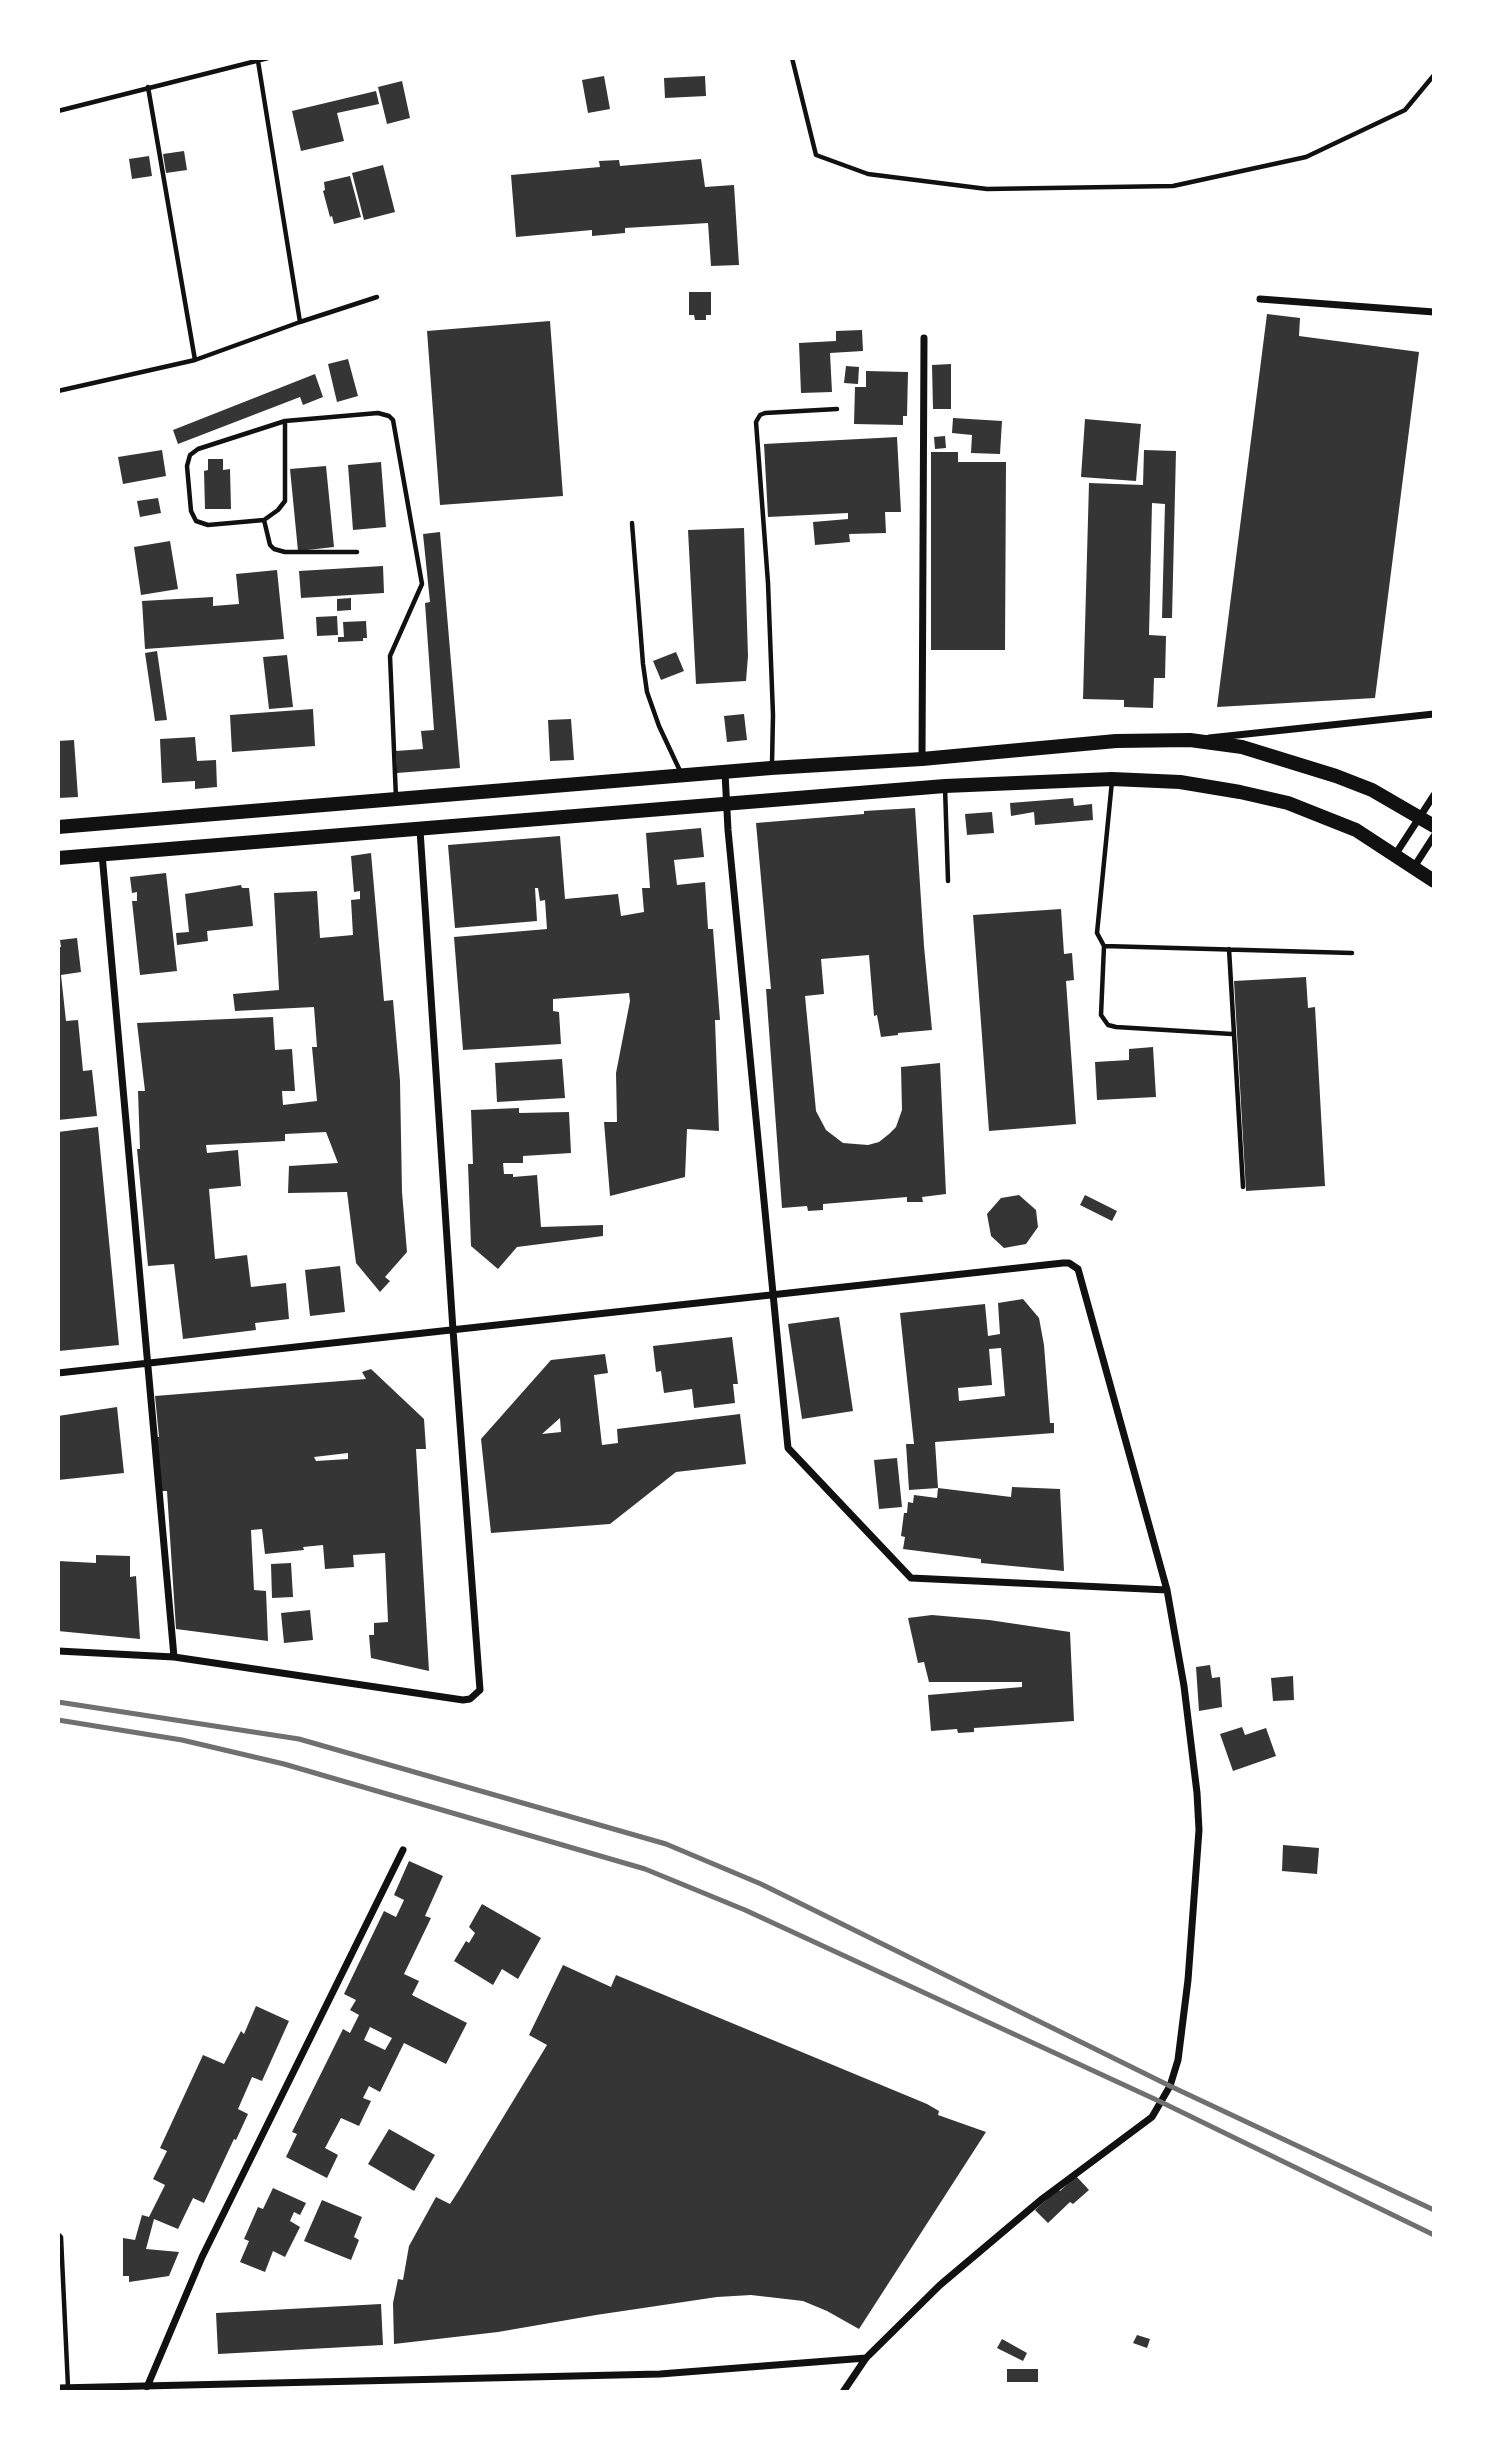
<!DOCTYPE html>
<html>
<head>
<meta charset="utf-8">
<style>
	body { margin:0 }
	#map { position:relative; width:1492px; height:2450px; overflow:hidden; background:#fff; font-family:Lato,sans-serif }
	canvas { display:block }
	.frame { position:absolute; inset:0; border:60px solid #fff; pointer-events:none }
</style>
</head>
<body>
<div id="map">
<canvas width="1492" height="2450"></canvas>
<div class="frame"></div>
</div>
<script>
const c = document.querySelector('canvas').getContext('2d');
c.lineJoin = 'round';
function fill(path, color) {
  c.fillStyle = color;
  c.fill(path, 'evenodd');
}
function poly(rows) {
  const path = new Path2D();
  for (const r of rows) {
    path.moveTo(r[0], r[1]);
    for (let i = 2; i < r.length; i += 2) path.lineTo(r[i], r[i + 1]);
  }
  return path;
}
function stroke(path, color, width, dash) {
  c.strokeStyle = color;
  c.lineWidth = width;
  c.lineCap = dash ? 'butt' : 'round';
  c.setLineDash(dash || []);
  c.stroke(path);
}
fill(poly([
	[604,76,610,109,588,113,582,80],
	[705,76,706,96,665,98,664,78],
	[402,81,410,118,387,124,378,87],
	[376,91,379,104,337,113,344,141,301,151,292,111],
	[184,151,187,170,166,173,163,154],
	[149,156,152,176,132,179,129,159],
	[701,159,705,187,734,185,739,265,711,266,708,223,625,228,625,233,592,236,592,230,516,237,511,175,600,167,599,161,619,160,620,166],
	[383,165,395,212,364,220,352,173],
	[350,176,361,217,334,224,332,216,330,217,323,191,325,190,324,182],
	[689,292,711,292,711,315,706,315,706,320,695,320,694,315,689,315],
	[1267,314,1300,318,1299,336,1419,352,1375,698,1217,707],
	[550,321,563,496,440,505,427,331],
	[862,330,863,351,830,353,832,392,801,393,799,343,836,341,836,331],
	[348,359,358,396,337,402,328,364],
	[951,364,951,409,933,409,932,365],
	[846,366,859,367,858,384,844,383],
	[866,371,908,372,907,416,903,416,903,425,854,424,855,387,866,387],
	[315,374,323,397,303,405,300,397,178,444,173,430],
	[953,418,1002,421,1000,454,971,453,972,435,952,433],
	[1085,419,1141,424,1136,481,1081,477],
	[945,436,946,448,935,449,934,437],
	[897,437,901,512,885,512,886,533,849,534,850,542,815,545,813,522,848,519,848,513,768,517,764,444],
	[162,450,166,476,123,484,118,457],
	[1144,450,1176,451,1172,618,1162,618,1165,504,1152,503,1149,635,1166,636,1165,678,1154,678,1153,708,1124,707,1124,700,1083,699,1089,483,1143,485],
	[931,452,958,452,958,462,1006,462,1005,650,931,650],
	[208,459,223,459,223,470,230,469,231,509,205,509,204,471,208,470],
	[381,462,386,527,353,530,348,465],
	[326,466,334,547,298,551,290,469],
	[158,498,161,513,140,517,137,501],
	[744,528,748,656,746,681,696,684,688,530],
	[440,532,460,768,397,773,396,751,423,749,421,731,434,730,425,603,430,602,423,534],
	[170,541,178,589,141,595,134,547],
	[383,566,384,593,301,598,299,571],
	[277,570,284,639,145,649,142,601,213,597,213,606,239,604,236,574],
	[351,598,351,610,337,611,337,599],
	[337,616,338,635,317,636,316,617],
	[366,621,367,638,363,638,363,641,338,642,338,637,344,637,343,622],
	[157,651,167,720,155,721,145,653],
	[676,652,684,671,661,680,653,661],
	[287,655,293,707,269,709,263,657],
	[313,709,315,746,232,752,230,715],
	[744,714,747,740,727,742,724,716],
	[571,719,574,760,550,761,548,720],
	[195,737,197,761,216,760,217,787,195,789,195,781,162,783,160,739],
	[74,740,78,797,58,798,58,741],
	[1073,798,1074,806,1092,804,1093,820,1035,825,1034,812,1011,816,1010,803],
	[915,808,924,946,932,1030,898,1033,898,1035,881,1037,877,1015,874,1016,869,955,821,959,824,994,805,996,816,1111,826,1130,843,1143,868,1145,879,1142,889,1134,896,1127,902,1110,901,1067,940,1063,946,1194,922,1197,923,1202,907,1202,907,1197,823,1204,823,1210,808,1211,807,1206,782,1208,766,989,771,989,756,823,864,814,864,811],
	[992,812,994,833,967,835,965,814],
	[701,828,704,857,674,860,677,885,705,882,708,929,713,929,720,1020,715,1020,719,1131,687,1129,685,1177,610,1196,604,1122,617,1122,616,1073,630,1001,629,993,553,999,553,1011,559,1012,561,1044,463,1050,454,937,547,929,545,900,540,901,538,888,535,888,537,921,455,928,448,845,560,836,565,899,618,894,621,916,644,912,642,888,650,888,646,833],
	[371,853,384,1001,393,1000,400,1081,402,1192,407,1252,385,1277,390,1281,380,1292,356,1263,347,1192,288,1193,289,1166,338,1163,326,1132,285,1134,285,1141,206,1145,207,1153,238,1150,241,1186,209,1189,215,1259,247,1255,251,1287,286,1283,289,1319,255,1323,256,1330,183,1339,174,1264,148,1266,137,1149,140,1149,138,1091,145,1091,137,1023,273,1017,275,1050,292,1049,295,1091,282,1091,283,1105,317,1101,312,1047,317,1047,314,1007,235,1011,233,994,279,990,274,893,317,891,320,938,353,935,351,900,360,899,360,891,354,892,351,856],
	[166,873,177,971,140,975,132,901,137,901,137,892,132,893,130,877],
	[241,885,242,888,249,888,253,926,207,931,208,941,177,945,176,933,189,932,185,894],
	[1061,909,1064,954,1072,953,1074,980,1066,981,1076,1124,989,1131,973,915],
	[77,938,81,972,61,975,66,1021,78,1020,83,1071,92,1070,97,1116,58,1120,58,947,61,947,60,940],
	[1306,977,1308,1008,1315,1007,1325,1186,1246,1191,1234,981],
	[1153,1047,1156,1097,1097,1100,1095,1062,1129,1060,1129,1049],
	[562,1059,565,1098,497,1102,495,1063],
	[519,1108,519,1113,569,1112,571,1153,523,1156,523,1163,503,1163,504,1174,513,1174,513,1177,537,1175,541,1227,603,1225,603,1236,517,1247,498,1269,471,1246,468,1164,473,1164,471,1110],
	[98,1127,119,1345,59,1351,58,1132],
	[1019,1195,1036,1210,1038,1227,1026,1244,1004,1248,991,1236,987,1214,1001,1198],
	[1085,1195,1117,1211,1112,1221,1080,1205],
	[340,1266,345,1312,310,1316,305,1270],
	[1023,1299,1039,1318,1044,1345,1050,1423,1054,1423,1054,1433,935,1442,938,1488,909,1490,906,1444,914,1444,900,1313,985,1304,988,1336,1000,1334,998,1303],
	[1001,1348,1005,1396,959,1401,958,1388,992,1385,989,1349],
	[839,1317,853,1411,802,1419,788,1324],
	[732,1337,738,1384,733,1384,735,1403,694,1408,692,1389,664,1393,661,1371,656,1372,653,1346],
	[605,1354,608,1373,594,1375,602,1445,618,1443,617,1429,740,1414,746,1464,676,1472,610,1524,491,1533,481,1439,551,1360],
	[560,1418,561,1432,542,1434],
	[371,1369,424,1419,426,1449,416,1449,429,1671,371,1658,369,1635,374,1635,374,1623,388,1622,385,1553,353,1555,354,1567,325,1569,323,1545,303,1547,304,1550,265,1554,262,1529,251,1530,254,1590,266,1591,268,1641,176,1629,167,1491,160,1491,155,1437,159,1437,155,1396,366,1379,362,1372],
	[348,1453,348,1459,316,1461,314,1457],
	[117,1407,124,1473,58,1480,58,1416],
	[897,1458,902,1507,879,1509,874,1460],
	[1012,1487,1060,1489,1064,1571,981,1563,981,1559,903,1549,905,1537,901,1536,904,1513,907,1513,908,1502,913,1503,914,1495,937,1498,938,1488,1011,1497],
	[96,1555,130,1556,130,1577,136,1576,140,1639,58,1631,58,1561,96,1563],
	[291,1563,293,1597,272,1598,271,1564],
	[310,1610,313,1640,284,1643,281,1613],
	[932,1615,989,1620,1070,1632,1074,1721,974,1728,974,1732,958,1733,957,1729,931,1731,928,1695,1022,1687,1022,1682,929,1682,924,1662,918,1663,908,1618],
	[1210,1665,1212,1678,1220,1677,1222,1707,1199,1711,1196,1667],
	[1293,1676,1294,1700,1273,1701,1271,1678],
	[1242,1727,1245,1735,1266,1728,1276,1756,1233,1771,1220,1734],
	[1283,1845,1319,1848,1317,1874,1282,1871],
	[409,1861,443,1876,425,1916,431,1918,404,1974,419,1981,412,1995,467,2023,446,2064,404,2043,380,2092,369,2086,363,2098,371,2101,359,2126,341,2118,325,2148,338,2155,327,2178,286,2157,297,2134,292,2132,343,2029,350,2033,359,2015,350,2010,356,2000,344,1994,384,1911,396,1917,404,1900,394,1895],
	[370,2027,392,2038,385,2050,364,2040],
	[482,1904,541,1938,518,1979,502,1969,493,1985,454,1961,466,1941,469,1943,475,1933,469,1927],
	[563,1965,611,1987,616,1975,927,2104,939,2111,938,2115,986,2132,859,2329,827,2311,803,2301,751,2295,717,2297,596,2315,498,2332,394,2344,393,2303,398,2279,403,2280,409,2246,436,2197,450,2204,459,2190,547,2045,529,2035],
	[256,2006,289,2021,262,2081,252,2077,238,2109,248,2114,236,2140,234,2139,204,2203,193,2198,178,2229,154,2219,146,2249,179,2252,169,2276,129,2282,129,2276,123,2276,123,2238,135,2240,142,2215,149,2217,165,2185,153,2179,167,2151,160,2148,203,2055,224,2064,241,2031,244,2034],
	[389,2129,435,2155,414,2191,368,2164],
	[1076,2176,1089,2190,1073,2204,1070,2202,1048,2223,1035,2210,1058,2189,1060,2191],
	[273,2188,306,2203,300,2215,294,2212,290,2221,300,2227,285,2257,273,2251,265,2272,240,2262,249,2241,244,2239,258,2207,263,2209],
	[322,2200,362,2217,354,2237,359,2240,351,2260,304,2241],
	[381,2304,383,2345,218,2354,216,2313],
	[1137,2335,1150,2339,1147,2348,1133,2343],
	[1002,2339,1027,2353,1023,2361,997,2348],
	[1007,2369,1038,2369,1038,2382,1007,2382]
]), '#353535');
stroke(poly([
	[792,58,816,155,868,174,987,189,1173,186,1306,157,1405,110,1434,75],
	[258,61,300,322],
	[148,87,195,360],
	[58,111,268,58],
	[58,391,195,360,300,322,377,297],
	[285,421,285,501,278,510,264,520,270,545,274,549,285,552,357,552],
	[264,520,208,525,196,521,191,511,187,466,190,455,198,449,285,421,378,413,389,416,393,420,422,584,390,656,396,798],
	[632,523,643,664,647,692,659,726,681,773],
	[772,764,773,715,768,583,756,422,760,415,765,413,837,409],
	[1112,781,1097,933,1104,946,1101,1015,1108,1025,1116,1027,1232,1034],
	[945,787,948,881],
	[1104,946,1352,953],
	[1229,949,1243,1187],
	[58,2234,61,2237,68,2387]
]), '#111', 4.5);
stroke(poly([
	[1260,299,1434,312],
	[1209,738,1434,714],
	[922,759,924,338],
	[725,773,728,830,788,1448,911,1578,1167,1590],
	[102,854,174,1657],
	[1395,855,1434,795],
	[1414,867,1434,836],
	[58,1373,1063,1263,1069,1263,1078,1269,1167,1590,1184,1686,1197,1793,1199,1830,1188,1980,1178,2060,1170,2086,1152,2117,1042,2199,940,2285,866,2358,843,2392],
	[58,1651,174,1657,463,1700,470,1699,480,1690,453,1330,420,830],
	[147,2387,202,2257,403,1850],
	[58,2388,660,2374,866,2358]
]), '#111', 7);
stroke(poly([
	[58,827,771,768,922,759,1116,741,1190,740,1242,747,1336,776,1372,790,1434,826],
	[58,858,945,786,1112,779,1180,782,1240,792,1288,803,1356,830,1434,881]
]), '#111', 14);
stroke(poly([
	[58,1702,299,1739,666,1844,761,1884,1170,2086,1434,2210],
	[58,1720,182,1740,284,1764,645,1869,745,1910,1161,2102,1434,2235]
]), '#707070', 5);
</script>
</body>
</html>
